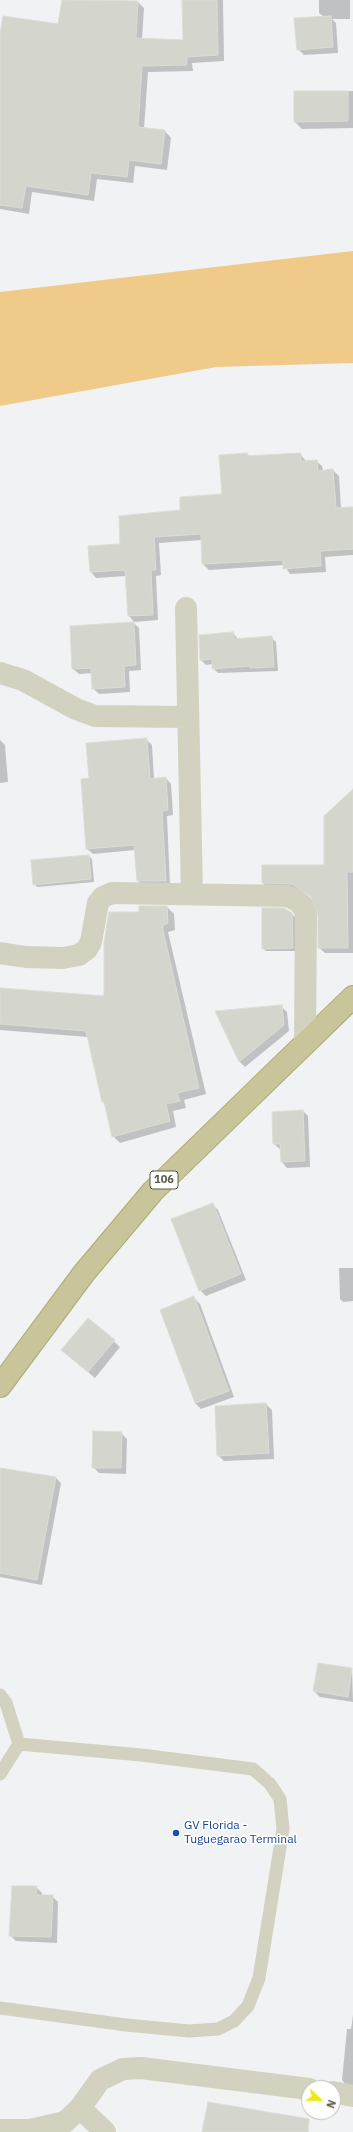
<!DOCTYPE html>
<html>
<head>
<meta charset="utf-8">
<style>
	body { margin:0 }
	#map { position:relative; width:353px; height:2132px; overflow:hidden; background:#f0f2f3; font-family:"IBM Plex Sans",sans-serif }
	canvas { display:block }
	.north { position:absolute; left:301px; top:2080px; width:40px; height:40px; box-sizing:border-box; background:#fff; border:1px solid #bfbeb5; border-radius:50%; rotate:112deg; font-size:11px; font-weight:700; line-height:16px; text-align:center; color:#5f5c47 }
	.north::after { content:''; display:block; margin:auto; width:14px; height:18px; background:#ecea11; clip-path:polygon(50% 0,100% 100%,50% 72%,0 100%) }
</style>
</head>
<body>
<div id="map">
<canvas width="353" height="2132"></canvas>
<div class="north">N</div>
</div>
<script>
const c = document.querySelector('canvas').getContext('2d');
c.lineJoin = 'round';
function fill(path, color) {
  c.fillStyle = color;
  c.fill(path, 'evenodd');
}
function poly(rows) {
  const path = new Path2D();
  for (const r of rows) {
    path.moveTo(r[0], r[1]);
    for (let i = 2; i < r.length; i += 2) path.lineTo(r[i], r[i + 1]);
  }
  return path;
}
function stroke(path, color, width, dash) {
  c.strokeStyle = color;
  c.lineWidth = width;
  c.lineCap = dash ? 'butt' : 'round';
  c.setLineDash(dash || []);
  c.stroke(path);
}
function drawText(font, color, halo, rows, align = 'center') {
  c.font = font + ' "IBM Plex Sans",sans-serif';
  c.lineWidth = 3;
  c.setLineDash([]);
  c.textBaseline = 'middle';
  c.strokeStyle = halo;
  c.fillStyle = color;
  for (const [text, x, y, turn = 0] of rows) {
    c.save();
    c.translate(x, y);
    c.rotate((+turn || 0) * Math.PI / 180);
    c.textAlign = isNaN(turn) ? turn : align;
    if (halo) c.strokeText(text, 0, 0);
    c.fillText(text, 0, 0);
    c.restore();
  }
}
fill(poly([
	[353,251,353,363,216,367,0,406,0,292]
]), '#f0ca89');
fill(poly([
	[63,0,138,2,144,8,142,39,184,41,183,0,223,0,224,61,192,63,193,71,148,72,144,129,165,131,171,138,167,170,135,166,133,183,97,179,94,201,32,192,29,214,0,209,0,40,59,26],
	[319,0,350,0,350,19,332,19,336,23,338,53,304,55,298,49,324,17,319,13],
	[353,91,353,128,302,129,295,122,295,92],
	[247,454,250,456,300,454,306,461,316,461,322,466,323,471,333,470,339,476,341,509,353,508,353,555,325,557,326,572,290,574,284,565,209,570,203,564,202,540,159,543,161,575,156,576,158,620,134,622,129,616,126,576,96,578,91,572,121,545,181,511,223,495],
	[134,623,139,628,141,670,129,671,130,692,99,694,93,688,93,673,79,674,73,669],
	[233,633,238,639,271,637,276,642,278,671,218,673,213,668,213,664,206,665,201,660],
	[146,739,152,745,154,779,166,778,171,784,173,815,167,816,170,886,143,886,137,880,135,850,93,854,87,849,90,779],
	[0,740,5,745,8,782,0,783],
	[353,791,353,953,325,953,319,948,319,911,316,901,310,895,294,889,268,888,263,883,325,866],
	[89,856,92,859,94,882,37,887,34,884],
	[167,907,174,914,175,930,168,932,206,1094,184,1100,186,1108,173,1111,176,1127,120,1143,113,1136,105,1104,103,1102,88,1037,0,1030,0,989,105,997,140,913],
	[292,914,295,917,296,951,266,951,263,948],
	[281,1006,287,1012,289,1031,245,1067,239,1061],
	[303,1111,308,1116,310,1167,287,1168,282,1162,281,1150,274,1144,273,1113],
	[212,1204,218,1210,246,1280,206,1296,200,1290],
	[339,1268,353,1268,353,1301,343,1302,340,1299],
	[194,1298,200,1304,234,1397,201,1409,195,1403],
	[89,1319,120,1347,95,1378,69,1356],
	[266,1404,272,1410,274,1459,224,1461,218,1455],
	[121,1433,127,1439,126,1474,99,1473,93,1467],
	[0,1469,56,1478,61,1483,42,1585,0,1577],
	[352,1669,353,1702,320,1697,314,1691],
	[36,1887,42,1893,42,1896,52,1896,58,1902,57,1943,16,1941,10,1935],
	[353,2015,353,2087,347,2086,342,2080,347,2029,351,2029]
]), '#0003');
const building = poly([
	[62,0,138,1,136,38,183,40,182,0,217,0,218,55,187,57,187,65,142,66,138,127,165,130,161,164,129,160,127,177,91,173,88,195,26,186,22,208,0,205,0,34,3,16,58,24,62,0],
	[331,16,333,47,297,50,294,18,331,16],
	[294,91,348,91,348,121,294,122,294,91],
	[247,453,248,456,301,453,301,461,317,460,318,471,333,469,336,508,353,507,353,549,320,551,321,566,283,569,283,560,202,564,201,534,154,537,156,570,151,570,153,615,128,616,125,572,124,570,90,572,88,546,120,544,119,516,180,510,180,497,222,494,219,455,247,453],
	[134,622,136,665,124,666,125,687,92,689,91,668,72,669,70,626,134,622],
	[233,632,234,639,272,636,274,667,250,668,250,666,212,669,212,659,200,660,199,635,233,632],
	[147,738,150,779,166,777,168,810,162,811,166,881,137,881,134,845,86,849,81,779,89,778,86,743,147,738],
	[353,789,353,872,347,872,348,948,318,948,318,915,311,897,292,884,262,883,262,865,324,865,324,816,353,789],
	[89,855,91,879,33,885,31,860,89,855],
	[139,906,167,906,168,923,162,926,199,1088,177,1093,180,1101,166,1104,170,1121,112,1137,104,1102,102,1102,86,1031,0,1024,0,988,104,996,104,943,109,912,139,912,139,906],
	[262,908,284,908,292,913,293,948,262,949,262,908],
	[282,1005,284,1025,239,1062,215,1011,282,1005],
	[303,1110,305,1161,281,1162,280,1144,273,1144,272,1112,303,1110],
	[213,1203,241,1274,199,1291,171,1219,213,1203],
	[194,1296,229,1391,195,1403,160,1310,194,1296],
	[88,1318,115,1340,88,1372,61,1350,88,1318],
	[266,1403,269,1453,217,1456,215,1406,266,1403],
	[93,1431,122,1432,121,1468,92,1468,93,1431],
	[0,1468,56,1477,37,1580,0,1573,0,1468],
	[318,1663,352,1668,348,1697,313,1691,318,1663],
	[12,1886,37,1886,36,1895,53,1895,51,1937,9,1936,12,1886],
	[208,2102,309,2119,308,2132,202,2132,208,2102]
]);
fill(building, '#d4d5cc');
stroke(building, '#dbdcd4', 1);
const trunk = poly([
	[0,1386,84,1273,153,1191,353,997]
]);
stroke(trunk, '#adaa71', 24);
stroke(poly([
	[0,1695,6,1703,19,1744,0,1774],
	[0,2008,126,2025,189,2031,218,2029,234,2021,248,2006,259,1978,283,1829,280,1799,270,1784,253,1769,141,1755,19,1744]
]), '#d3d1c0', 13);
stroke(poly([
	[186,608,192,894],
	[0,673,23,680,76,709,95,716,188,717],
	[0,953,26,957,63,958,79,955,87,949,91,942,98,903,103,897,112,893,287,896,296,900,303,906,306,915,305,1042],
	[333,2092,353,2096],
	[80,2108,105,2132],
	[0,2130,30,2130,65,2122,80,2108,100,2080,123,2069,141,2068,309,2089]
]), '#d3d1c0', 22);
stroke(trunk, '#c8c59a', 22);
for (const [x, y, r, color] of [
	[176,1833,4,"#1a4fb4"]
]) {
  const dot = new Path2D();
  dot.arc(x, y, r, 0, 2 * Math.PI);
  c.fillStyle = color;
  c.fill(dot);
  stroke(dot, '#fff', 1.5);
}
for (const [x, y, w] of [
	[164,1180,28]
]) {
  const box = new Path2D();
  box.roundRect(x - w / 2, y - 9, w, 18, 3);
  c.fillStyle = '#fff';
  c.fill(box);
  stroke(box, '#5f5c47', 1);
}
drawText('bold 11px', '#5f5c47', null, [
	["106",164,1180]
]);
drawText('12px', '#164399', '#fff', [
	["GV Florida -",184,1826],
	["Tuguegarao Terminal",184,1840]
], 'left');
</script>
</body>
</html>
